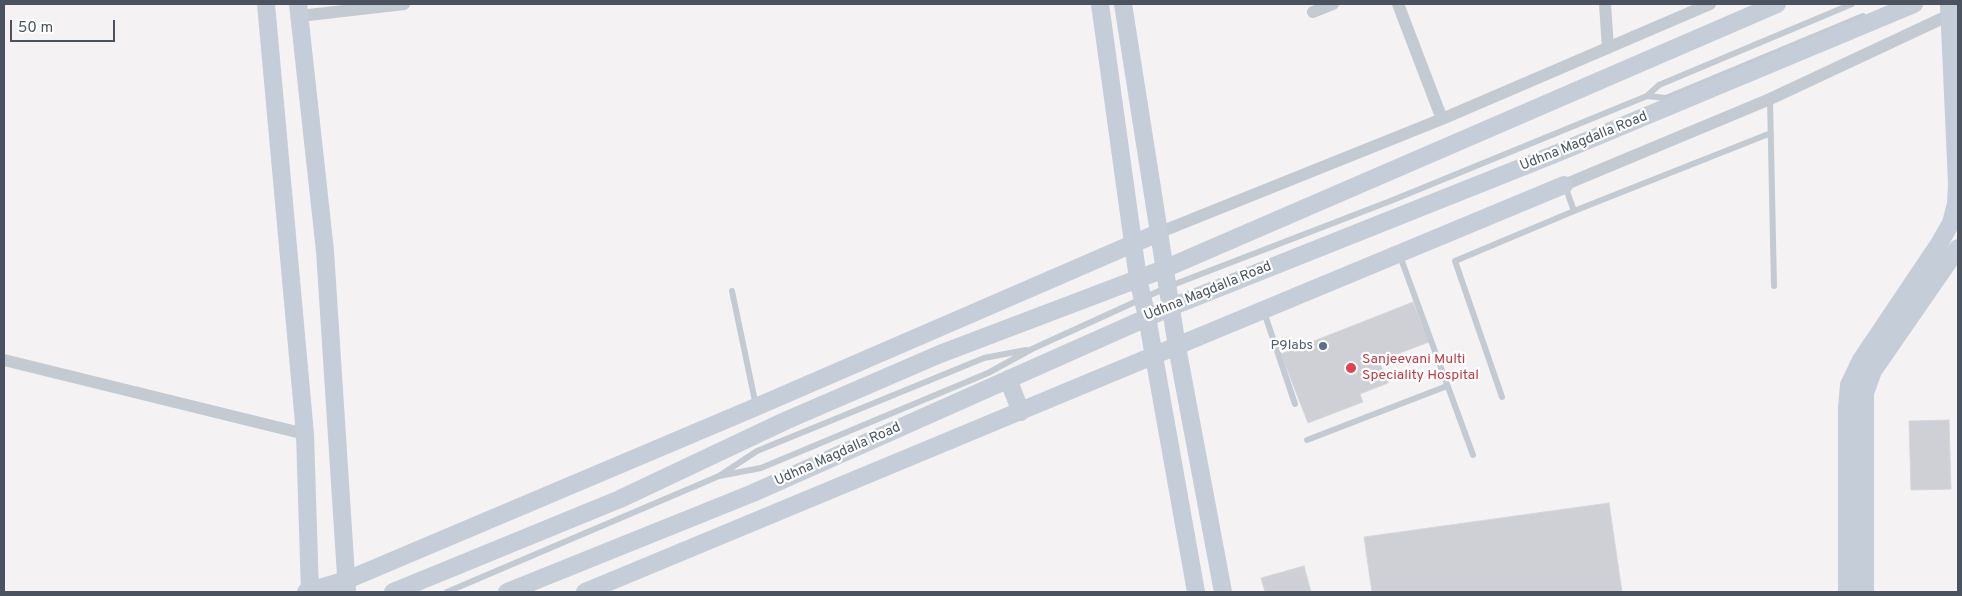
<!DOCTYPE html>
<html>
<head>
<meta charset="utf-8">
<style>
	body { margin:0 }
	#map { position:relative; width:1962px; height:596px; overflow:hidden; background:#f4f2f2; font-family:Overpass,sans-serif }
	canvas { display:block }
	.frame { position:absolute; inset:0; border:5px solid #4a535f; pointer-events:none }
	.scale { position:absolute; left:10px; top:20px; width:105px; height:22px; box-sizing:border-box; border:2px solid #4a535f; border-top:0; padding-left:6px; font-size:15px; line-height:18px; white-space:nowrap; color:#4a535f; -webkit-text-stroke:4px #fff; paint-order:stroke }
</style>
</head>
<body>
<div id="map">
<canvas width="1962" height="596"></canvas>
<div class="frame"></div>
<div class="scale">50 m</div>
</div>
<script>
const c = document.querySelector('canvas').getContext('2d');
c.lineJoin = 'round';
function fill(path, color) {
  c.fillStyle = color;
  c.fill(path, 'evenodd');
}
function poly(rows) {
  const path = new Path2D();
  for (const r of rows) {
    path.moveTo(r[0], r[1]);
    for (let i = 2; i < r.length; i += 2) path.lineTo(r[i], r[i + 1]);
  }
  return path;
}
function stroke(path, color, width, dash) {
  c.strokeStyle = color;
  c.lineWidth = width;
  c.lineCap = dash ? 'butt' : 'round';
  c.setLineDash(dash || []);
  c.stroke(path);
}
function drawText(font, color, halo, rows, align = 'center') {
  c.font = font + ' Overpass,sans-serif';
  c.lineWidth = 4.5;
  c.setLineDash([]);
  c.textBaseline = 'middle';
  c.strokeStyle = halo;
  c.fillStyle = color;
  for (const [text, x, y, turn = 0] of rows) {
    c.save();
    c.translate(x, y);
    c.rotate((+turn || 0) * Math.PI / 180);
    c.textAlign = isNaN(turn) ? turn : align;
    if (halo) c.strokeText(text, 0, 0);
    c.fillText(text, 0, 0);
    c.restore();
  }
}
const building = poly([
	[1413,302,1429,342,1379,361,1388,383,1360,394,1363,402,1308,423,1281,354,1413,302],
	[1949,420,1951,489,1911,490,1909,421,1949,420],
	[1609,503,1622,592,1372,592,1364,537,1609,503],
	[1304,566,1311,592,1265,592,1261,578,1304,566]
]);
fill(building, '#cfd0d6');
stroke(building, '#d6d7dd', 1);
stroke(poly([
	[1647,96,1666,98,1863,16],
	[1770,99,1774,286],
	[1565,186,1574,211],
	[1400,256,1473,455],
	[732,291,756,406],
	[1264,312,1295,404],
	[1502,397,1455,261,1574,211,1771,133],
	[1307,440,1447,386],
	[719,476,761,468,988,373,1032,349,1170,286,1393,200,1647,96,1659,85,1852,4],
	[447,592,719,476,757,451,984,358,1026,350]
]), '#c3cad2', 6);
stroke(poly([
	[1398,4,1442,119],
	[1605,4,1608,48],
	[1313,12,1333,4],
	[300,16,404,4],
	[1564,185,1770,99,1958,11],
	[1158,233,1442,119,1710,4],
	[4,360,305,434]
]), '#c3cad2', 12);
stroke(poly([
	[266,4,305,434,310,592],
	[298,4,325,251,347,591],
	[1100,4,1138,279,1147,317,1196,592],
	[1123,4,1177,347,1223,592],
	[1008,379,1021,412],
	[306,592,347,580,756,407,1158,233],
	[393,592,620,499,785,421,940,354,1164,269,1777,4],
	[507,592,753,493,1171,307,1555,154,1914,4],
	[585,592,1564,185],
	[1847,592,1847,408,1849,385,1861,360,1939,244,1951,223,1956,204,1957,183,1949,4],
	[1865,592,1865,393,1873,371,1958,248]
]), '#c5cdd9', 18);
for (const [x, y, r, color] of [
	[1323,346,5,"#5c6f8a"],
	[1351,368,6,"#e0444e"]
]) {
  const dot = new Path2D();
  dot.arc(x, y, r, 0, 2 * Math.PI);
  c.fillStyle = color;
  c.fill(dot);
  stroke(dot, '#fff', 2);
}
drawText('14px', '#4a535f', '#fff', [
	["Udhna Magdalla Road",1584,142,-22],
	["Udhna Magdalla Road",1208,292,-22],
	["Udhna Magdalla Road",838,455,-24]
]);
drawText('14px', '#4e5e75', '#fff', [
	["P9labs",1313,346]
], 'right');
drawText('14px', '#be3a42', '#fff', [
	["Sanjeevani Multi",1362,360],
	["Speciality Hospital",1362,376]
], 'left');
</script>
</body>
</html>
